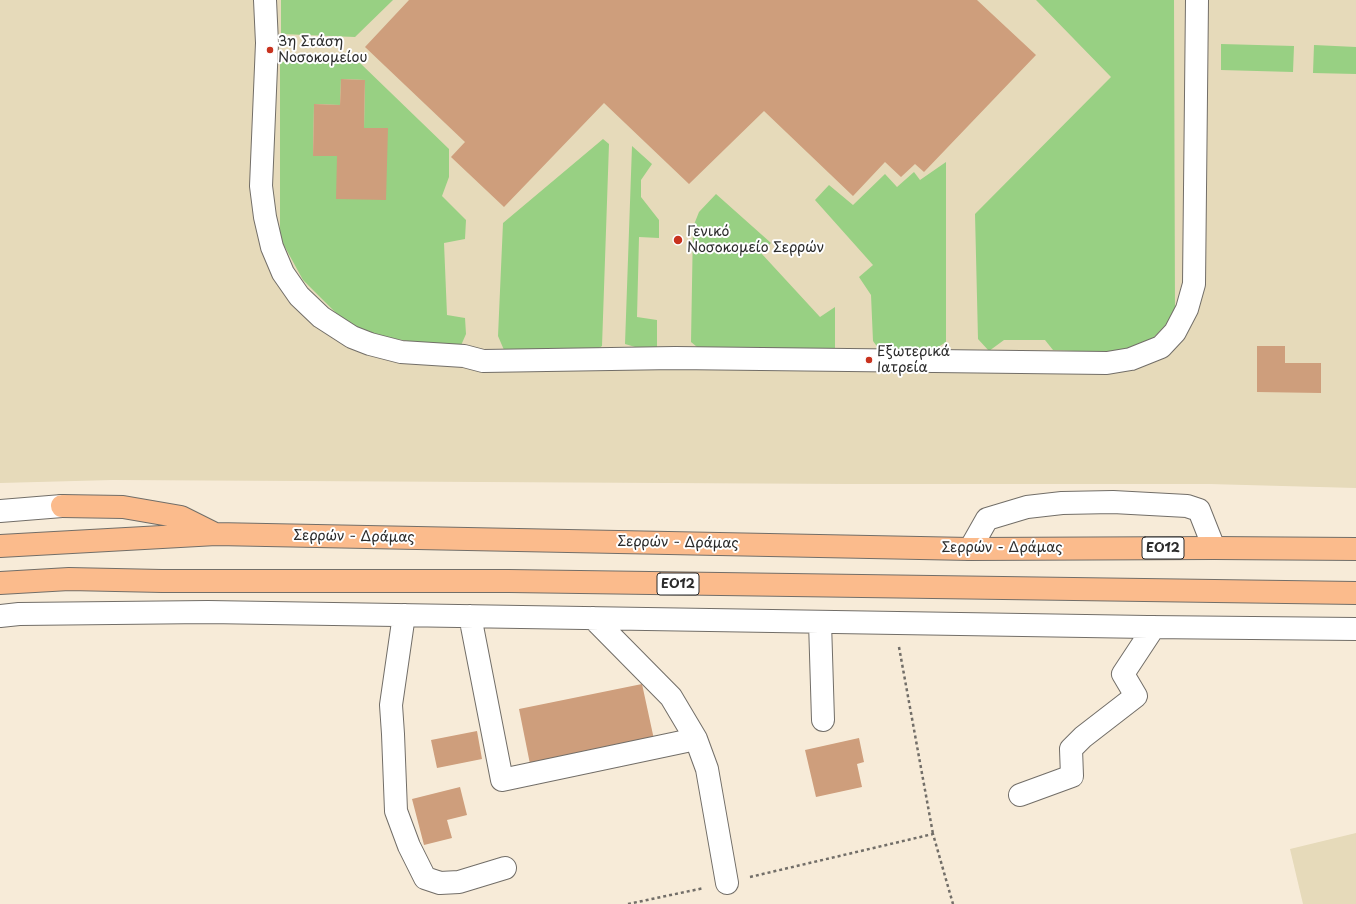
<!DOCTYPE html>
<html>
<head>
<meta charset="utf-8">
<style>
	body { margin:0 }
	canvas { display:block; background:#f7ebd8 }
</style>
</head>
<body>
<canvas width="1356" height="904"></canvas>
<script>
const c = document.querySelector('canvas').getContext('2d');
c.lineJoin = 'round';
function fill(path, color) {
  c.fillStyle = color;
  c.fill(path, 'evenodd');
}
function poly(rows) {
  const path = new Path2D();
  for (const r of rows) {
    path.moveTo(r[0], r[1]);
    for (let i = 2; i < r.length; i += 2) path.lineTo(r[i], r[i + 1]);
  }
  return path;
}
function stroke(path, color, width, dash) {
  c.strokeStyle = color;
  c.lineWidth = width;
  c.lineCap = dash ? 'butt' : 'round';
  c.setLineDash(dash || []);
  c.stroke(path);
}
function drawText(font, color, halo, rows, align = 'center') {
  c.font = font + ' "Playpen Sans",sans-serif';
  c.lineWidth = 4;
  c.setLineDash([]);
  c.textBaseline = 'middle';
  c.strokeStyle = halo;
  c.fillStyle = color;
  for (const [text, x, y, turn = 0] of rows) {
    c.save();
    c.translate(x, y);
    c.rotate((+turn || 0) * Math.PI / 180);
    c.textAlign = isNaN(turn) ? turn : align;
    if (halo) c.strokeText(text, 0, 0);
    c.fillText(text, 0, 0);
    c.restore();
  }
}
fill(poly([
	[0,0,1356,0,1356,488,1209,484,850,484,113,480,0,483],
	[1356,833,1356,904,1303,904,1290,849]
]), '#e6daba');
fill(poly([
	[281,0,393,0,355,37,281,34],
	[1036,0,1174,0,1175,315,1152,339,1118,353,1053,350,1045,340,1004,340,989,351,978,339,975,214,1111,77],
	[1221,44,1294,46,1293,72,1221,70],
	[1314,45,1356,47,1356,74,1313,73],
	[280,62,360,63,449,149,449,177,442,196,466,220,465,239,444,243,447,315,465,318,466,334,459,350,385,337,347,324,303,280,280,238],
	[341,79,365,80,364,128,387,128,337,156,313,155,314,104,340,105],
	[603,139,609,144,602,346,596,350,504,350,498,336,503,223],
	[632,146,652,164,641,180,641,197,659,220,659,238,639,237,637,317,657,320,657,347,652,352,625,344],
	[946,162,946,342,930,352,881,352,873,341,871,295,859,277,873,265,815,200,829,185,853,205,885,174,897,187,914,172,920,180],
	[716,194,771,243,761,253,820,317,835,307,835,350,702,351,691,342,693,227,699,212]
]), '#98d083');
fill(poly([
	[409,0,977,0,1036,55,924,172,915,164,901,177,885,162,853,196,764,111,689,184,604,103,504,207,451,157,465,142,365,47],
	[341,79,365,80,364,128,388,128,386,200,336,199,337,156,313,156,314,104,340,105],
	[1257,346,1285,346,1285,363,1321,363,1321,393,1257,392],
	[642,684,655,744,531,769,519,709],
	[477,731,482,759,437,768,431,740],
	[859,738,864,762,857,764,862,787,816,797,805,750],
	[460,787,467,815,447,820,452,838,424,845,412,799]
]), '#ce9e7c');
const minor = poly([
	[265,0,267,43,261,186,265,217,272,247,283,273,299,296,321,317,352,337,370,344,401,352,464,356,483,361,675,358,1107,363,1131,359,1161,347,1175,332,1187,309,1194,284,1197,0],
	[0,511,62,506],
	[970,549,987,519,1027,507,1062,503,1113,502,1187,506,1199,510,1214,548],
	[404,615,391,705,393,734,396,811,409,846,425,878,440,883,459,882,505,868],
	[0,616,19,614,208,612,1148,627,1356,629],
	[470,616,502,780,696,739],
	[593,618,671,697,696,739,707,769,727,883],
	[820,622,823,720],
	[1020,795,1072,776,1071,749,1083,737,1136,696,1123,674,1154,627]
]);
const major = poly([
	[62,506,123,507,181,517,215,534],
	[0,546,216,534,970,549,1214,548,1356,549],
	[0,583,69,579,162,581,509,581,1356,593]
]);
stroke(minor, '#726e68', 24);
stroke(major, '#726e68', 24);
stroke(poly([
	[899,647,933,834],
	[750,877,933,834,953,904],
	[628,904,704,888]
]), '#726e68', 2.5, [3, 3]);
stroke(minor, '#fff', 22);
stroke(major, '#fbbb8c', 22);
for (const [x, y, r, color] of [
	[270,50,4,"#c8321e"],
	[678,240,5,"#c8321e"],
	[869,360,4,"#c8321e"]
]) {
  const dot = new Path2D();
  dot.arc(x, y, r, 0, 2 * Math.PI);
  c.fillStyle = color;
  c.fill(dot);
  stroke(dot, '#fff', 1.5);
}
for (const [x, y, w] of [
	[1163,548,42],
	[678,584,42]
]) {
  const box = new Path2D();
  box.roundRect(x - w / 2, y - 11, w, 22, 3);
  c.fillStyle = '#fff';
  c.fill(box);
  stroke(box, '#2b2b2b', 1);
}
drawText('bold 13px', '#2b2b2b', null, [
	["ΕΟ12",1163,548],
	["ΕΟ12",678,584]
]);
drawText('14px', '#2b2b2b', '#fff', [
	["3η Στάση",278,42],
	["Νοσοκομείου",278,58],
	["Γενικό",687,232],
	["Νοσοκομείο Σερρών",687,248],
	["Εξωτερικά",877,352],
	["Ιατρεία",877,368]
], 'left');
drawText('14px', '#2b2b2b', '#fff', [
	["Σερρών - Δράμας",354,537,1],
	["Σερρών - Δράμας",678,543,1],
	["Σερρών - Δράμας",1002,548]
]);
</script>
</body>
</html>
